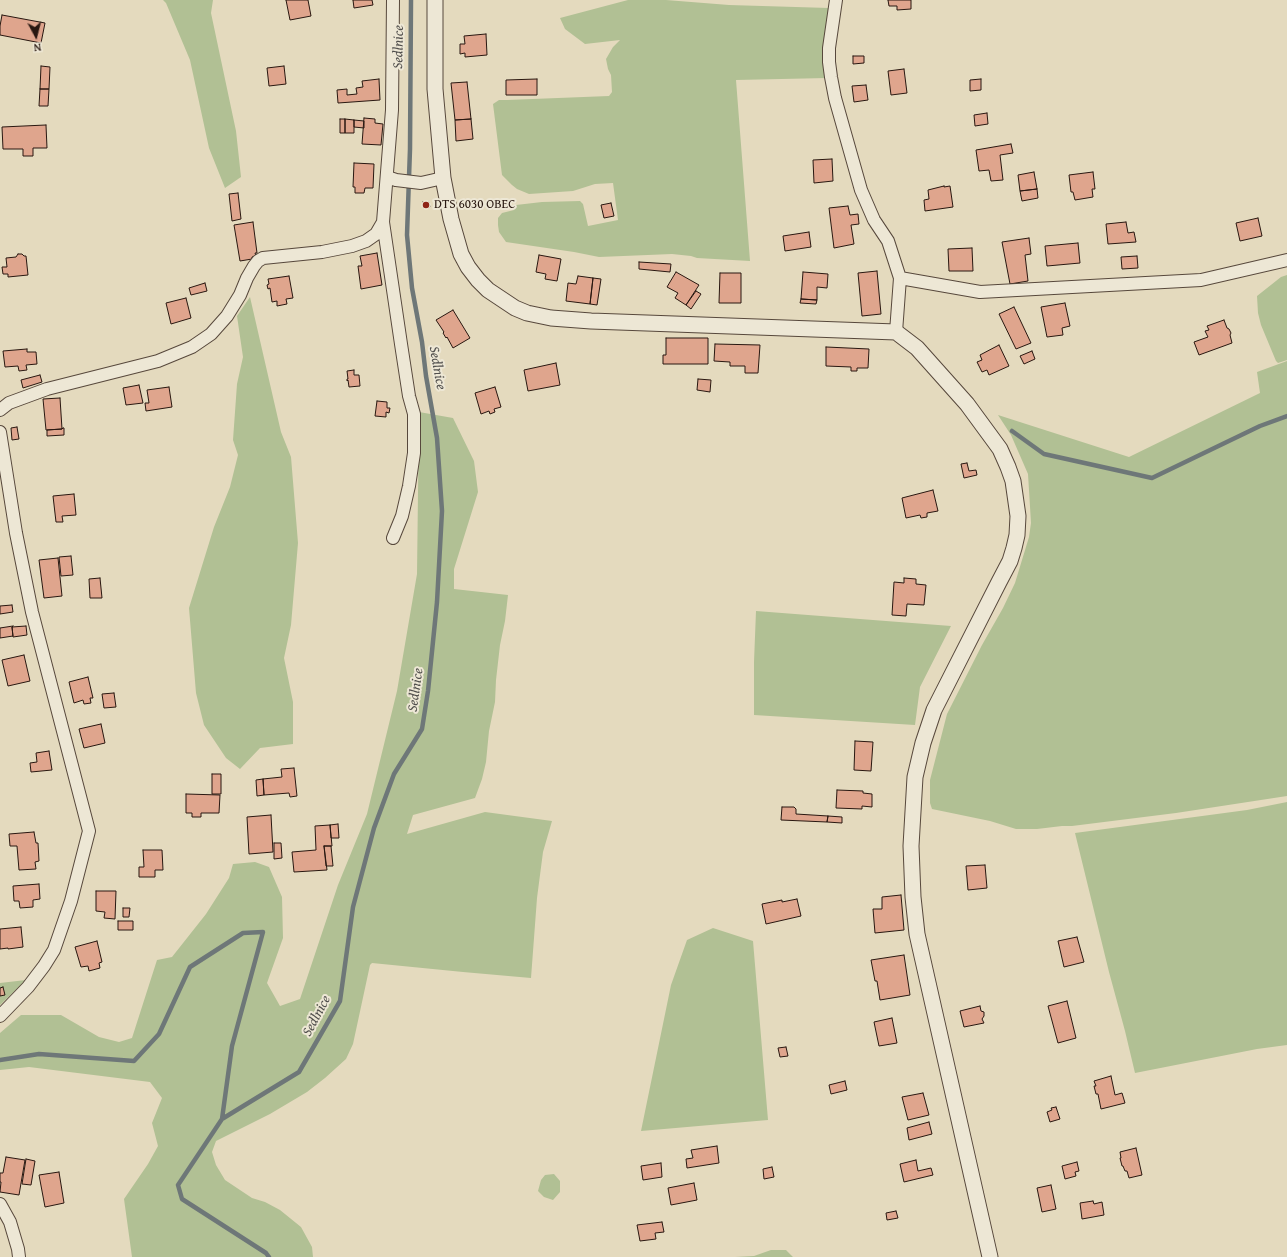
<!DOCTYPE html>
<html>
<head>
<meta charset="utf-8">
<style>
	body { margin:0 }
	#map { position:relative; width:1287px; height:1257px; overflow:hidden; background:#e4dabe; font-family:"Gentium Book Plus",serif }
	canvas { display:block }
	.north { position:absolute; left:16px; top:16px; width:40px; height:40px; -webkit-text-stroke:3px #ede7d5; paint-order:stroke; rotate:173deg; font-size:11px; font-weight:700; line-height:16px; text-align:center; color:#281710 }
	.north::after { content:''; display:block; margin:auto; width:14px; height:18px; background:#281710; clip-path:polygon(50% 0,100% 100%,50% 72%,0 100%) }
</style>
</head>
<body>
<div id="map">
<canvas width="1287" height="1257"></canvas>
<div class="north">N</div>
</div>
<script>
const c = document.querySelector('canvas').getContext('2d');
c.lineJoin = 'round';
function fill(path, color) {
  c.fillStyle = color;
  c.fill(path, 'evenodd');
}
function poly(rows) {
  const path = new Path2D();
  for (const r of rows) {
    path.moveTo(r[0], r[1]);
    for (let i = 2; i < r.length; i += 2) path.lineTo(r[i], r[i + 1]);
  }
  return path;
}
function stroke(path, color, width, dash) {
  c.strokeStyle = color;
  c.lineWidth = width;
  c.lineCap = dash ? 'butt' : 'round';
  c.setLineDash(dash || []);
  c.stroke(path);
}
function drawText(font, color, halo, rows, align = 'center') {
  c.font = font + ' "Gentium Book Plus",serif';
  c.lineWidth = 4;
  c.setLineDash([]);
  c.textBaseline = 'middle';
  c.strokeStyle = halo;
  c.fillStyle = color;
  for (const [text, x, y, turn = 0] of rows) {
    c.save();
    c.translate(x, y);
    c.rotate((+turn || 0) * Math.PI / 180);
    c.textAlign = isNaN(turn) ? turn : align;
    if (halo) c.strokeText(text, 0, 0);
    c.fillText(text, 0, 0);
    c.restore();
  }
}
fill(poly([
	[163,0,213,0,211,13,236,131,241,177,225,188,209,148,190,60,166,3],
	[628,0,666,0,729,5,829,8,825,44,827,78,736,80,750,261,697,258,691,256,672,254,599,257,574,252,506,242,499,232,498,225,498,218,502,213,514,210,516,205,542,202,580,201,583,204,588,226,618,220,613,183,595,184,573,191,529,194,517,189,512,185,502,175,493,104,499,100,507,100,609,96,612,92,611,75,608,69,606,59,613,47,620,40,585,44,565,29,560,18],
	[1287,275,1287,360,1278,363,1276,361,1261,325,1258,313,1257,296,1281,277],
	[250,297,281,432,291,457,298,543,291,625,284,658,293,702,293,744,260,748,240,769,226,758,204,725,196,693,189,608,214,527,230,487,238,455,233,440,237,384,243,357,237,316],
	[1287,361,1287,796,1176,813,1072,826,1062,826,1037,829,1016,829,990,821,932,809,930,803,930,780,947,714,982,645,1003,608,1015,583,1029,537,1031,523,1028,474,1011,435,998,415,1129,457,1260,393,1257,372],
	[419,412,453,418,474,461,478,492,454,569,454,589,508,595,505,621,500,645,496,680,495,702,489,731,486,762,482,779,475,798,413,815,407,834,485,812,552,821,543,852,537,898,531,978,463,972,372,963,370,965,353,1044,346,1059,325,1078,307,1092,270,1114,216,1141,212,1152,216,1165,225,1180,252,1198,265,1202,280,1210,301,1227,312,1247,313,1257,132,1257,124,1199,148,1164,158,1146,152,1123,162,1098,150,1082,29,1067,0,1070,0,1033,21,1015,61,1015,99,1037,119,1042,132,1038,157,960,172,957,206,914,229,878,233,864,255,862,269,867,282,897,283,938,267,983,280,1006,300,999,338,885,367,814,397,691,417,574],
	[756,611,951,626,920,687,915,725,754,715,754,662],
	[1287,802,1287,1045,1257,1049,1135,1073,1125,1031,1109,972,1075,833,1247,810],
	[713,928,753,941,768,1120,641,1131,671,985,687,940],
	[26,980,0,1005,0,983],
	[554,1174,560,1181,560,1192,553,1200,544,1197,538,1191,541,1180,545,1175],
	[771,1250,786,1250,793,1257,735,1257,754,1256]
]), '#b1c094');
stroke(poly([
	[1012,431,1044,454,1152,478,1260,426,1287,416],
	[0,1060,39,1054,134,1061,159,1034,190,967,243,933,263,932,232,1046,222,1119],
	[269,1257,266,1253,182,1199,178,1185,222,1119,299,1072,340,1001,353,907,374,828,394,774,422,729,428,691,437,602,442,511,437,438,426,376,422,342,412,288,407,235,410,149,411,0]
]), '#6e7778', 4.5);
const building = poly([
	[286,0,308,0,311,16,290,20,286,0],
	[353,0,372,0,373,5,354,8,353,0],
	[888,0,911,0,911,9,897,10,897,6,889,6,888,0],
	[2,15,45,23,41,43,0,35,0,26,2,15],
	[486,34,487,55,465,57,465,53,460,54,460,44,465,44,464,36,486,34],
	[853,56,864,56,864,63,853,64,853,56],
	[41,66,50,67,49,89,40,89,41,66],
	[284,66,286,84,269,86,267,68,284,66],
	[904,69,907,93,891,95,888,71,904,69],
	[379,79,380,100,338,103,337,90,347,89,347,95,357,94,356,88,363,87,362,81,379,79],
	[537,79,537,95,506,95,506,80,537,79],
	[981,79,981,90,970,91,970,80,981,79],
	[467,82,471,119,455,120,451,83,467,82],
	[866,85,868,100,854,102,852,86,866,85],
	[40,89,49,89,48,106,39,106,40,89],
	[987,113,988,124,975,126,974,115,987,113],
	[364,118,375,119,375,123,383,124,381,145,362,144,364,118],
	[340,119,345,119,345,133,340,133,340,119],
	[345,119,354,120,354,133,345,133,345,119],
	[471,119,473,139,456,141,455,120,471,119],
	[354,120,364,121,364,128,354,127,354,120],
	[46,125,47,148,33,148,33,156,23,156,23,149,3,149,2,127,46,125],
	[1011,144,1013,153,1000,155,1003,180,991,181,989,170,979,171,976,150,1011,144],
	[832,159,833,181,814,183,813,160,832,159],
	[354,163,374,164,373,188,365,188,364,193,355,193,355,187,353,187,354,163],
	[1034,172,1037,189,1020,191,1018,175,1034,172],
	[1093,172,1095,189,1092,189,1093,197,1075,200,1073,192,1071,192,1069,175,1093,172],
	[944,186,944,187,950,186,953,207,925,211,924,200,929,199,928,190,944,186],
	[1037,189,1038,198,1022,201,1020,191,1037,189],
	[238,193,241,219,232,221,229,194,238,193],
	[423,202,429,202,430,207,424,208,423,202],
	[611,203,614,216,604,218,601,205,611,203],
	[848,206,850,215,858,214,859,224,851,225,854,244,834,248,829,208,848,206],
	[1258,218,1262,236,1240,241,1236,223,1258,218],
	[253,222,257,253,255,253,256,256,252,257,252,259,240,261,234,225,253,222],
	[1126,222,1128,233,1134,232,1136,242,1108,244,1106,224,1126,222],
	[809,232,811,247,785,251,783,236,809,232],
	[1029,238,1031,254,1025,255,1028,281,1010,284,1002,242,1029,238],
	[1078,243,1080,263,1047,266,1045,246,1078,243],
	[972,248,973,271,949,271,948,249,972,248],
	[377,253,382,285,361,289,358,266,362,266,360,256,377,253],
	[18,254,22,254,24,256,26,256,28,275,8,277,8,274,3,274,2,267,7,267,6,258,16,257,18,254],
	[539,255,561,259,557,281,545,279,546,274,536,272,539,255],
	[1137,256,1138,268,1122,269,1121,257,1137,256],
	[639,262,671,264,670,272,639,269,639,262],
	[877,271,881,314,862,316,858,273,877,271],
	[676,272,699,285,686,305,675,298,678,293,667,287,676,272],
	[803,272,828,274,827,288,817,287,817,300,801,299,803,272],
	[720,273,741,273,741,303,719,303,720,273],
	[289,276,293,298,286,299,287,304,277,306,277,301,272,302,270,288,268,289,267,285,269,284,268,279,289,276],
	[578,276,593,278,590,304,566,301,568,283,576,284,578,276],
	[593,278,601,279,597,305,590,304,593,278],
	[205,283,207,291,191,295,189,288,205,283],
	[696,291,701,294,691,309,686,305,696,291],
	[186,298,191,318,171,324,166,303,186,298],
	[801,299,817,300,816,304,800,303,801,299],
	[1065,303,1070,326,1062,328,1063,335,1047,337,1041,307,1065,303],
	[1014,307,1031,343,1016,349,999,314,1014,307],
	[453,310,470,338,453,348,447,337,446,338,443,333,444,332,436,320,453,310],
	[1224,320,1227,328,1229,329,1231,333,1230,335,1232,343,1199,355,1194,342,1208,337,1205,331,1209,330,1207,326,1224,320],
	[666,338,708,338,708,364,663,364,663,355,666,355,666,338],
	[715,344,760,345,758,373,745,373,745,366,730,366,730,362,714,361,715,344],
	[999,345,1009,366,989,375,987,370,982,372,977,362,982,360,980,355,999,345],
	[826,347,869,349,868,368,857,368,857,371,851,371,851,367,826,366,826,347],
	[27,349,27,352,36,352,37,364,26,365,27,370,19,371,18,366,5,367,3,351,27,349],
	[1032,351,1035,359,1024,364,1020,356,1032,351],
	[556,363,560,385,528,391,524,370,556,363],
	[354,370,354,375,359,375,360,386,349,387,348,380,347,381,347,379,348,379,347,371,354,370],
	[40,375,42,382,23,388,21,380,40,375],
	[698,379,711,380,710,392,697,390,698,379],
	[139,385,143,403,126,405,123,388,139,385],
	[169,387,172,407,146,411,145,403,149,403,147,390,169,387],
	[495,387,501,407,494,409,495,412,490,414,489,411,481,414,475,393,495,387],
	[60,398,62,429,46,430,43,399,60,398],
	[377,401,387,402,387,408,390,408,389,413,386,412,386,417,375,416,377,401],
	[17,427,19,439,12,440,11,428,17,427],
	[63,428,64,428,64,435,47,436,47,430,62,429,63,428],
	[967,463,969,471,976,470,977,475,964,478,961,464,967,463],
	[933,490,938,511,927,513,927,517,921,518,920,515,906,518,902,498,933,490],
	[74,494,76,515,62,516,63,522,56,522,53,496,74,494],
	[71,556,73,575,61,576,59,557,71,556],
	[58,558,62,596,44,598,39,560,58,558],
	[100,578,102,598,90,598,89,579,100,578],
	[904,578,916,579,916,584,926,585,924,605,907,604,906,616,892,615,894,582,904,583,904,578],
	[12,605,13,612,0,614,0,606,12,605],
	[13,626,12,627,13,636,0,638,0,628,13,626],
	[26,626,27,635,13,637,12,627,26,626],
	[24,655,30,681,8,686,2,660,24,655],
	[88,677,93,698,90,698,91,703,84,704,83,700,74,703,69,682,88,677],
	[114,693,116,707,104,708,102,694,114,693],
	[101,724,105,743,84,748,79,729,101,724],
	[855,741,873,742,871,771,854,770,855,741],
	[49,751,52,770,31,772,30,763,37,762,36,753,49,751],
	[294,768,297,796,290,797,289,793,264,795,263,779,282,777,281,769,294,768],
	[212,774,221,774,221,794,212,794,212,774],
	[263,779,264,795,257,796,256,780,263,779],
	[837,790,863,791,863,793,872,794,872,807,862,806,862,809,836,808,837,790],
	[186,794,220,795,219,813,201,813,201,817,192,817,192,813,186,813,186,794],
	[782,807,794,807,796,809,796,814,828,816,827,822,781,820,782,807],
	[271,815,273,852,249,854,247,817,271,815],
	[828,816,842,817,842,823,827,822,828,816],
	[338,824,339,838,331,838,330,825,338,824],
	[330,825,332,846,324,846,327,870,294,872,292,852,316,850,315,826,330,825],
	[34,832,36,843,38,843,39,861,35,862,36,869,19,870,17,846,10,846,9,834,34,832],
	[274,843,281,843,282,858,274,859,274,843],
	[324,846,331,846,333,866,326,866,324,846],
	[143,850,162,850,163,870,155,870,155,877,139,877,139,867,144,867,143,850],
	[985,865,987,888,968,890,966,866,985,865],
	[39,884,40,899,33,900,33,907,20,908,19,901,14,901,13,886,39,884],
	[96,891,116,891,115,919,104,918,105,912,96,911,96,891],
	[901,895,904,930,875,933,873,909,882,909,882,897,901,895],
	[797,899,801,916,766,924,762,904,782,900,782,902,797,899],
	[123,908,130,908,129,917,123,917,123,908],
	[118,921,133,921,133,930,118,930,118,921],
	[21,927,23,947,8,949,8,948,0,949,0,929,21,927],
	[1077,937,1084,962,1064,967,1058,941,1077,937],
	[97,941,102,962,99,963,100,968,89,971,88,966,81,967,75,947,97,941],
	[904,955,910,995,880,1000,877,981,875,981,871,960,904,955],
	[3,987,5,995,0,996,0,988,3,987],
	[1067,1001,1076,1038,1058,1043,1048,1006,1067,1001],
	[980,1006,981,1011,984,1012,984,1016,982,1019,984,1023,964,1027,960,1011,980,1006],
	[892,1018,897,1043,879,1046,874,1022,892,1018],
	[786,1047,788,1056,780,1057,778,1048,786,1047],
	[1111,1076,1115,1095,1122,1093,1125,1103,1101,1109,1098,1094,1096,1094,1094,1086,1096,1086,1094,1081,1111,1076],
	[845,1081,847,1090,831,1094,829,1085,845,1081],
	[923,1093,929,1115,908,1120,902,1097,923,1093],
	[1056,1107,1060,1119,1050,1122,1047,1112,1052,1110,1051,1108,1056,1107],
	[929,1122,932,1134,909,1140,907,1128,929,1122],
	[717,1146,719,1163,687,1168,686,1159,693,1158,691,1150,717,1146],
	[1136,1148,1142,1175,1129,1178,1127,1171,1125,1171,1123,1166,1122,1166,1120,1158,1121,1158,1120,1152,1136,1148],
	[6,1157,25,1160,19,1195,0,1192,1,1182,0,1182,0,1173,3,1173,6,1157],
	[26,1159,35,1161,31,1185,22,1184,26,1159],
	[916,1160,918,1171,931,1168,933,1175,904,1182,900,1164,916,1160],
	[1077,1162,1079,1171,1075,1172,1076,1176,1065,1179,1062,1166,1077,1162],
	[661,1163,662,1177,643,1180,641,1166,661,1163],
	[772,1167,774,1177,764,1179,763,1169,772,1167],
	[59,1172,64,1203,45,1207,39,1175,59,1172],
	[694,1183,697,1200,671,1205,668,1188,694,1183],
	[1051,1185,1056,1209,1042,1212,1037,1188,1051,1185],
	[1093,1201,1094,1204,1102,1202,1104,1215,1082,1219,1080,1203,1093,1201],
	[896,1211,898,1218,887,1220,886,1213,896,1211],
	[662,1222,664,1232,655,1233,656,1239,640,1241,637,1225,662,1222]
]);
fill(building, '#dfa58d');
stroke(building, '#281710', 1);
const minor = poly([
	[836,0,829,48,829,62,831,77,835,98,861,190,874,220,888,241,900,278,896,332],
	[387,177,396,180,421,183,443,178],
	[383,222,401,344,409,396,414,414,414,453,409,486,402,516,393,538],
	[900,278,980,292,1201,280,1287,260],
	[0,410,9,403,47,389,158,361,192,347,211,334,227,316,240,295,247,278,254,266,258,261,263,258,322,252,352,246,366,241,376,234,383,222,392,110,393,0],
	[0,432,16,533,32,612,89,831,71,901,54,950,44,966,28,987,0,1016],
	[0,1204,10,1222,18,1249,19,1257]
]);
const tertiary = poly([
	[435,0,435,89,443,178,451,219,461,254,468,267,478,280,488,290,515,308,527,313,551,318,591,321,896,332,917,348,967,404,1000,449,1008,467,1013,481,1018,516,1017,535,1014,548,1010,561,999,582,934,710,923,743,915,777,911,846,913,897,917,934,990,1257]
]);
stroke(minor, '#57483c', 14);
stroke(tertiary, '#57483c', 17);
stroke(minor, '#ede7d5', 12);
stroke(tertiary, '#ede7d5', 15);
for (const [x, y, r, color] of [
	[426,205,4,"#8f2418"]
]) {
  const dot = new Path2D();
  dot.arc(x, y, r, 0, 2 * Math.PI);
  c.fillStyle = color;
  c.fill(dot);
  stroke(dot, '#ede7d5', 1.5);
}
drawText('13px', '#281710', '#ede7d5', [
	["DTS 6030 OBEC",434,205]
], 'left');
drawText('italic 14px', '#514f4d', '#ede7d5', [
	["Sedlnice",399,47,-89],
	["Sedlnice",437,368,80],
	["Sedlnice",416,690,-82],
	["Sedlnice",317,1016,-62]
]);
</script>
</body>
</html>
